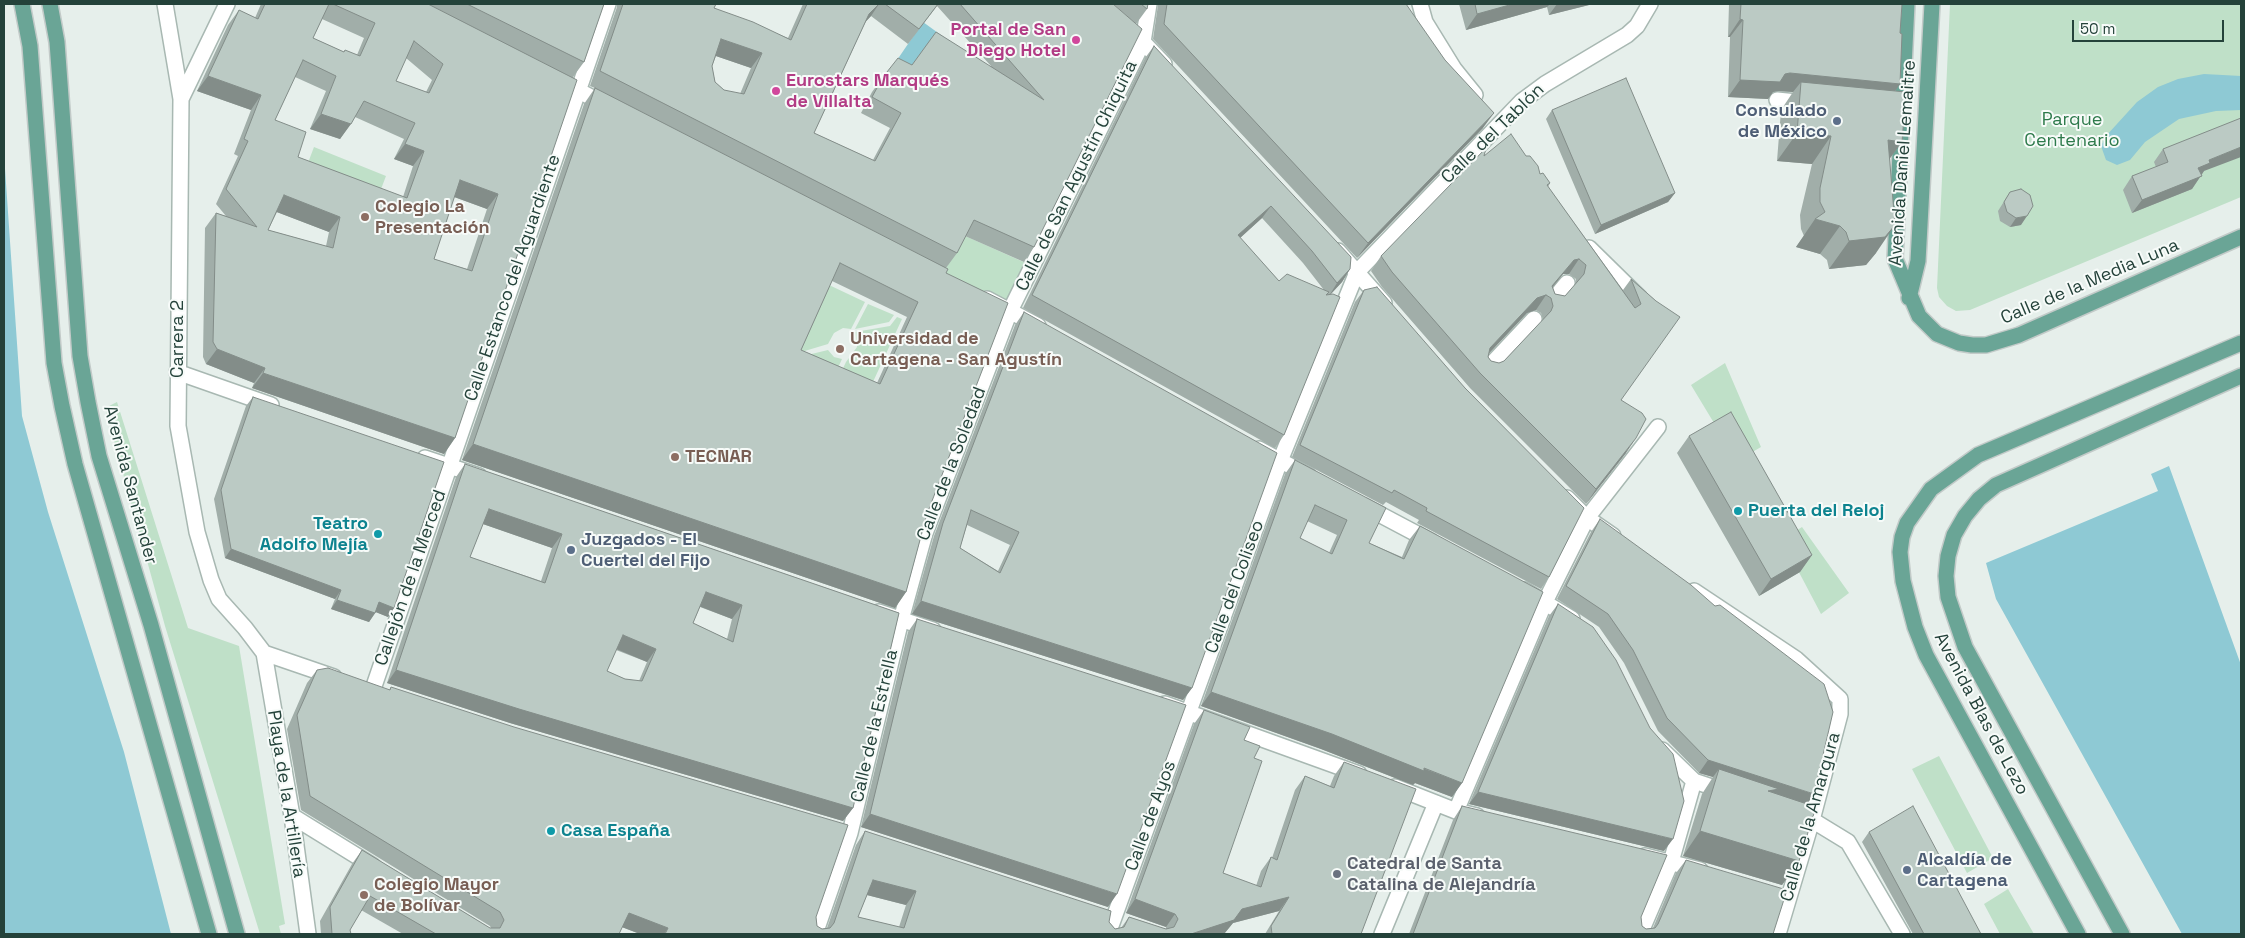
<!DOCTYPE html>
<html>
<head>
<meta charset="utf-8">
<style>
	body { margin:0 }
	#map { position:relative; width:2245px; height:938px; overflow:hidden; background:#e6efeb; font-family:"Space Grotesk",sans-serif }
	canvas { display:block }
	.frame { position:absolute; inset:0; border:5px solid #24423a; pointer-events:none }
	.scale { position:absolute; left:2072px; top:20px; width:152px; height:22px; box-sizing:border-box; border:2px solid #24423a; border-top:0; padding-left:6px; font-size:15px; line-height:18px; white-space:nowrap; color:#24423a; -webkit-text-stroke:4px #f7fbf9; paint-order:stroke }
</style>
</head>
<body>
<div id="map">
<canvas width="2245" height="938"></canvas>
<div class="frame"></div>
<div class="scale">50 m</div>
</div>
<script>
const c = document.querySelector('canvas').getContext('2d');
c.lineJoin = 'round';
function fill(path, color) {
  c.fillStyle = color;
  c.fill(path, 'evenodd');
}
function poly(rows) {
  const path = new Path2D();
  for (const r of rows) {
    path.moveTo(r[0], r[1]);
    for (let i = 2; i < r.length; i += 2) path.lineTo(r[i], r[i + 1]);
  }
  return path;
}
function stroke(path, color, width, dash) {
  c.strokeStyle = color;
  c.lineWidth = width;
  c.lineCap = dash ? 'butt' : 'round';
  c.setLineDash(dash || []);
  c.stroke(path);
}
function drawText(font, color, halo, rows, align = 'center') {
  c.font = font + ' "Space Grotesk",sans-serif';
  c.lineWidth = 4;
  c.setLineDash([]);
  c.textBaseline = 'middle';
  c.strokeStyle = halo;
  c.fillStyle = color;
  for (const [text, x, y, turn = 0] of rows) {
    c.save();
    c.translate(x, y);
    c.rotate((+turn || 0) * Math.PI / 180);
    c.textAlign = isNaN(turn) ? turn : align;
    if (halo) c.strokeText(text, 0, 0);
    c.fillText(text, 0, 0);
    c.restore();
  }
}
fill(poly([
	[1950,4,2241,4,2241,197,1970,310,1956,311,1947,306,1939,297,1937,288],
	[314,147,386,176,375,205,303,176],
	[963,235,1028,264,1009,307,943,274],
	[829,285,865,302,851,329,843,328,834,333,828,344,798,353],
	[868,304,894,315,889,322,855,329],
	[897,317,902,319,866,397,836,383,846,362,857,347,855,332,890,326],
	[828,350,834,357,842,359,832,381,795,358],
	[1725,363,1761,447,1737,461,1691,385],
	[117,402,188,628,239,646,285,924,279,926,281,934,260,934,165,626,105,408],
	[1802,527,1849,593,1821,614,1782,540],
	[1939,756,1993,858,1967,873,1912,769],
	[2008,889,2034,934,2000,934,1984,904]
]), '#bfe0c8');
fill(poly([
	[923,22,952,43,907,72,895,63],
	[2204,74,2241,76,2241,110,2216,111,2179,119,2145,142,2130,160,2117,165,2106,160,2101,146,2106,136,2137,102,2158,87,2178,79],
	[4,154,22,416,48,512,124,752,171,934,4,934],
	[2169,466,2241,665,2241,934,2182,934,1996,599,1986,563,2158,491,2151,474]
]), '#8ec9d4');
const minor = poly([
	[165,4,181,99,178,426,197,532,211,580,219,599,245,628,264,653,292,816,308,934],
	[1099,4,1143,42,1164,64],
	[1420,4,1425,22,1454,69,1475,95],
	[558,80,606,105],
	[181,99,227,4],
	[1777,100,1806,103],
	[1589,248,1640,298],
	[1338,251,1384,303],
	[987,299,1038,326],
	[1551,302,1567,283],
	[1487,369,1534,319],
	[177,372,271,405],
	[1259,449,1309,476],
	[425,458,479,476],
	[1567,498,1587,518,1613,536],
	[1364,506,1432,542],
	[1524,590,1572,619],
	[1694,591,1796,659,1840,699,1840,714,1812,820,1778,934],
	[879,612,933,630],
	[264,653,334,677],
	[373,689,608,4],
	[1165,704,1359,774],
	[1662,750,1694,781,1727,792],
	[1395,787,1456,811,1477,816],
	[1456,811,1545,602,1587,518,1658,427],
	[1794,814,1812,820,1848,842,1902,934],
	[292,816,373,866],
	[1645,856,1700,870],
	[815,934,850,833,901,620,925,533,1010,311,1143,42,1149,4],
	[1108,934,1280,461,1357,272,1522,101,1545,84,1627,35,1637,26,1650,4],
	[1382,934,1436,803],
	[1640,934,1671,862,1694,781]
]);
const major = poly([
	[22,4,30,46,54,363,62,406,75,464,209,934],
	[50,4,57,42,80,356,88,402,99,456,151,625,237,934],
	[1907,4,1895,259,1919,316,1937,334,1959,343,1972,345,1986,345,2019,335,2241,237],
	[1909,298,1918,261,1932,4],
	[2078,934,1926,655,1915,627,1903,581,1900,552,1902,537,1907,523,1931,489,1978,455,2241,343],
	[2122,934,1965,647,1948,597,1946,576,1948,556,1954,535,1965,516,1979,499,1996,485,2241,376]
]);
stroke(minor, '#a8b8b2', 18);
stroke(major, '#c2cac8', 18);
stroke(minor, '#fff', 15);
stroke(major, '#6aa596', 15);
fill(poly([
	[261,4,604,4,584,62,573,77,455,438,444,454,252,388,254,383,206,364,203,357,205,228,216,213,226,216,216,204,238,156,234,154,251,110,197,91,228,25,239,10,255,18],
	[322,19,364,38,357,55,345,50,344,52,313,38],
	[406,58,432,80,426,92,396,81],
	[295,77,326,91,310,129,340,139,355,117,404,139,394,159,413,166,403,197,298,157,275,120],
	[454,197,487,209,467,269,434,259],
	[277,212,329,232,326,246,268,230],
	[617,4,716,4,714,8,788,38,803,4,1113,4,1034,247,1024,262,965,236,957,253,946,268,927,514,906,592,895,608,462,460,584,104,595,88,590,86,617,7],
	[937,6,991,66,912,65,883,77,872,92,861,113,890,128,873,160,814,133,866,21,871,16,908,44],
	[716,56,751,68,740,94,724,90,715,82,712,66],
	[832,281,907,317,877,383,801,350],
	[1113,4,1148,4,1147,9,1136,24],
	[1158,4,1406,4,1483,128,1357,258,1153,39,1158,5],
	[1459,4,1593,4,1549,15,1547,7,1466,30],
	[1729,4,1902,4,1895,91,1902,142,1889,159,1876,253,1866,265,1829,269,1827,260,1820,254,1796,247,1804,236,1801,229,1800,215,1812,164,1777,161,1781,110,1793,92,1778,91,1773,92,1768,99,1728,97,1730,37,1728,37],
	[1154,46,1350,269,1342,282,1330,295,1284,435,1275,448,1023,308,1145,58],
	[1262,218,1303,263,1324,290,1279,281,1240,238],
	[1552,110,1675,193,1668,202,1595,234,1546,119],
	[2163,149,2204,171,2192,189,2132,213,2123,190,2132,176,2156,167,2154,162],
	[1484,156,1526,156,1540,174,1550,183,1548,187,1623,290,1631,279,1656,301,1621,401,1626,453,1586,504,1470,388,1382,287,1371,271,1381,256],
	[1563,274,1569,274,1576,279,1575,285,1565,296,1555,294,1553,288],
	[1536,310,1541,313,1543,320,1504,361,1499,363,1491,361,1488,357,1489,353,1527,313],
	[2010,192,2021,225,2010,227,2000,221,1998,211],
	[1364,290,1549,577,1541,589,1417,523,1419,520,1386,502,1383,505,1292,457,1355,302],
	[1024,312,1192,688,1183,700,912,614,934,536,1015,325],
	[967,525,1010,545,998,571,960,548],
	[253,397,394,608,388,617,376,612,369,622,331,609,335,599,225,558,214,499,246,406],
	[1689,436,1812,555,1800,572,1759,596,1677,453],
	[1295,460,1369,543,1402,557,1409,540,1420,526,1462,783,1452,797,1415,783,1413,785,1321,749,1201,706,1285,474],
	[1307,521,1337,535,1329,553,1300,538],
	[465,464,899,613,853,808,843,821,510,723,387,683,456,477],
	[483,524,552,548,541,581,470,557],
	[700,607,732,619,727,639,693,623],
	[616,650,647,662,639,681,625,679,607,671],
	[1600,519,1808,804,1799,861,1782,885,1683,856,1702,794,1713,777,1699,773,1658,731,1624,663,1599,627,1557,599,1591,532],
	[1558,604,1664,851,1469,804,1549,616],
	[917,619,1108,907,861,827,908,632],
	[317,670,389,690,391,687,816,917,817,926,822,929,827,928,856,845,865,831,1109,922,1115,929,1121,928,1129,917,1166,929,1166,927,1126,913,1194,724,1204,710,1244,740,1254,758,1223,873,1256,886,1261,871,1271,857,1272,858,1295,790,1305,776,1330,786,1334,776,1344,762,1361,934,1265,934,1279,911,1233,923,1224,934,640,934,622,927,619,934,403,934,361,910,350,930,351,934,321,934,320,921,352,864,362,850,490,928,491,928,490,926,301,810,287,729,307,683],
	[867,895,906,905,899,927,858,917],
	[1462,806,1641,917,1642,926,1646,929,1653,928,1676,873,1686,860,1773,934,1409,934,1453,820],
	[1869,832,1981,934,1913,934,1862,842]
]), '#a1aea9');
fill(poly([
	[879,4,871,16,859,29,869,14],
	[1513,4,1550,4,1547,7,1466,30,1477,14],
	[1557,4,1593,4,1549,15],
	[1740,19,1743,20,1730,37,1728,37],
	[721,39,762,53,751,68,710,54],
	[1790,73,1900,84,1888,101,1801,82,1793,92,1778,91,1773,92,1768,99,1728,97,1740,80],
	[208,76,261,95,251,110,197,91],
	[1494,113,1483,128,1357,258,1368,243],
	[321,114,351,124,340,139,310,129],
	[1797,133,1831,136,1812,164,1777,161],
	[1888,140,1902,142,1882,169],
	[405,144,424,151,413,166,394,159],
	[2241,147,2241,157,2204,171,2192,189,2132,213,2142,200,2209,160],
	[460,180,498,194,487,209,449,195],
	[1675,193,1668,202,1595,234,1601,225],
	[284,195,340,217,329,232,274,211],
	[1271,206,1262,218,1229,248,1238,235],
	[2027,216,2021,225,2010,227,2016,218],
	[1815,219,1840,226,1820,254,1796,247],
	[1895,225,1876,253,1866,265,1829,269,1849,241],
	[1579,259,1569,274,1563,274,1546,295,1536,310,1527,313,1480,363,1490,348,1537,298,1552,286,1574,260],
	[1350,269,1342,282,1329,296,1337,283],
	[217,349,265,368,254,383,206,364],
	[263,373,455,438,444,454,252,388],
	[1636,438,1626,453,1586,504,1596,489],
	[473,444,906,592,895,608,462,460],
	[489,509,562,534,552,548,480,523],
	[231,549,341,590,335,599,225,558],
	[1812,555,1800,572,1759,596,1771,579],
	[706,592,742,605,732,619,696,605],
	[337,600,375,613,369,622,331,609],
	[921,601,1192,688,1183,700,912,614],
	[379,602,394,608,388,617,373,611],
	[623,635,656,649,647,662,614,648],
	[396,670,853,808,843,821,510,723,387,683],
	[1211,692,1332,734,1462,783,1452,797,1415,783,1413,785,1321,749,1201,706],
	[1708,760,1814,794,1805,807,1719,769,1713,777,1699,773],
	[1478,792,1673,839,1664,851,1469,804],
	[870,814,1117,894,1108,907,861,827],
	[1700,831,1799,861,1782,885,1683,856],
	[873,880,916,891,906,905,863,894],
	[1289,897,1279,911,1233,923,1224,934,1191,934,1242,909],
	[1135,899,1175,914,1166,927,1126,913],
	[629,913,668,928,664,934,640,934,619,926]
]), '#838d89');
const building = poly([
	[265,4,329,4,313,38,344,52,345,50,360,56,375,23,333,4,428,4,577,80,455,438,263,373,265,368,217,349,213,342,216,213,257,227,226,189,248,141,244,139,261,95,208,76,239,10,258,19,265,4],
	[414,41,443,64,429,93,396,81,414,41],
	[303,60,336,76,321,114,351,124,364,101,415,123,405,144,424,151,407,198,298,157,306,132,275,120,303,60],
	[460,180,498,194,472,271,434,259,460,180],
	[284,195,340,217,333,248,268,230,284,195],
	[467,4,604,4,584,62,467,4],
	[623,4,716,4,714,8,753,22,791,40,807,4,879,4,869,14,814,133,875,161,901,113,872,97,883,77,898,58,912,65,936,32,1044,100,960,4,1113,4,1142,29,1034,247,974,220,957,253,600,71,623,4],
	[721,39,762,53,744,94,724,90,715,82,712,66,721,39],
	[885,4,938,4,919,29,885,4],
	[1141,4,1148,4,1147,9,1141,4],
	[1167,4,1406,4,1445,60,1494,113,1368,243,1164,24,1167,4],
	[1475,4,1513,4,1477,14,1475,4],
	[1741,4,1902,4,1900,33,1902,34,1900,84,1790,73,1785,74,1780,82,1740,80,1743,20,1740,19,1741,4],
	[1154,46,1351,257,1350,269,1337,283,1312,251,1271,206,1238,235,1279,281,1287,274,1329,292,1326,295,1333,294,1340,297,1284,435,1032,295,1154,46],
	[1626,78,1675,193,1601,225,1552,110,1626,78],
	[1801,82,1906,92,1902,142,1888,140,1895,225,1885,237,1849,241,1846,232,1840,226,1815,219,1825,212,1820,202,1820,188,1831,136,1797,133,1801,82],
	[595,88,948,269,946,273,1008,303,927,514,906,592,473,444,595,88],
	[840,263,918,302,880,384,801,350,840,263],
	[2241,118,2241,147,2209,160,2210,163,2198,168,2202,176,2142,200,2132,176,2168,162,2163,149,2241,118],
	[1511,134,1526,156,1530,156,1538,166,1540,174,1543,173,1550,183,1547,185,1635,308,1641,304,1631,279,1656,301,1680,317,1621,400,1642,413,1646,419,1636,438,1596,489,1480,373,1392,272,1381,256,1486,148,1484,156,1511,134],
	[1579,259,1586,265,1584,274,1565,296,1555,294,1552,286,1574,260,1579,259],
	[1546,295,1551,298,1553,306,1551,311,1504,361,1499,363,1491,361,1488,357,1490,348,1537,298,1546,295],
	[2021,189,2030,195,2033,206,2027,216,2016,218,2007,212,2004,202,2010,192,2021,189],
	[1377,287,1465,388,1584,508,1549,577,1426,511,1427,508,1394,490,1392,493,1300,445,1364,290,1377,287],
	[1024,312,1277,453,1192,688,921,601,943,523,1024,312],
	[971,510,1019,532,1000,573,960,548,971,510],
	[253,397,444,462,394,608,379,602,375,613,337,600,341,590,231,549,221,490,253,397],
	[1731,412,1812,555,1771,579,1689,436,1731,412],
	[1295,460,1386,508,1369,543,1404,559,1420,526,1543,592,1462,783,1424,768,1424,771,1332,734,1211,692,1295,460],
	[1315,505,1347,520,1332,554,1300,538,1315,505],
	[465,464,899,613,853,808,519,709,396,670,465,464],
	[489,509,562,534,545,583,470,557,489,509],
	[706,592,742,605,733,642,693,623,706,592],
	[623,635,656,649,642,681,625,679,607,671,623,635],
	[1600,519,1691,585,1715,606,1720,605,1824,684,1833,712,1814,794,1708,760,1667,718,1633,650,1608,614,1566,586,1600,519],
	[1558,604,1593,627,1616,660,1650,728,1673,754,1684,801,1673,839,1478,792,1558,604],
	[917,619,1186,705,1117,894,870,814,917,619],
	[328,668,390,690,391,687,514,727,848,825,816,917,817,926,822,929,830,928,834,923,865,831,1111,911,1109,922,1115,929,1124,927,1129,917,1166,929,1174,927,1178,919,1175,914,1135,899,1204,710,1250,727,1244,740,1260,746,1254,758,1262,761,1223,873,1261,887,1271,857,1277,860,1305,776,1334,788,1344,762,1416,789,1361,934,1272,934,1271,926,1289,897,1242,909,1234,920,1191,934,665,934,668,928,629,913,619,934,436,934,370,896,350,930,351,934,332,934,330,907,362,850,490,928,500,928,504,920,500,912,310,796,297,715,317,670,328,668],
	[873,880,916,891,904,928,858,917,873,880],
	[1719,769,1779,789,1768,791,1816,807,1799,861,1700,831,1719,769],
	[1462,806,1667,855,1641,917,1642,926,1646,929,1655,928,1658,924,1686,860,1787,890,1773,934,1413,934,1462,806],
	[1913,806,1981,934,1924,934,1869,832,1913,806]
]);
fill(building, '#bbcac4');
stroke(building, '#838d89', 1);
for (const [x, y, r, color] of [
	[1076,40,5,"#d1479c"],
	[776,91,5,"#d1479c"],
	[1837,121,5,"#5c6f8a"],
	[365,217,5,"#8d6e63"],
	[840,349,5,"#8d6e63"],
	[675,457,5,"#8d6e63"],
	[1738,511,5,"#0f9aa8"],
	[378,534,5,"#0f9aa8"],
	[571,550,5,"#5c6f8a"],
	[551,831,5,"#0f9aa8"],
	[1907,870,5,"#5c6f8a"],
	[1337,874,5,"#6b7280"],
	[364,895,5,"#8d6e63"]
]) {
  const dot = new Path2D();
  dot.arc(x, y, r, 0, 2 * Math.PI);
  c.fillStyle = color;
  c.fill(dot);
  stroke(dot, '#f7fbf9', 2);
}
drawText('bold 18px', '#b23c85', '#f7fbf9', [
	["Portal de San",1066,30],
	["Diego Hotel",1066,51],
	["Eurostars Marqués",786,81,"left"],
	["de Villalta",786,102,"left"]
], 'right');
drawText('bold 18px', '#4e5e75', '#f7fbf9', [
	["Consulado",1827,111,"right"],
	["de México",1827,132,"right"],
	["Juzgados - El",581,540],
	["Cuertel del Fijo",581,561],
	["Alcaldía de",1917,860],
	["Cartagena",1917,881]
], 'left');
drawText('18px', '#2d7a4b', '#f7fbf9', [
	["Parque",2072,120],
	["Centenario",2072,141]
]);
drawText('18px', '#24423a', '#f7fbf9', [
	["Calle del Tablón",1493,134,-44],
	["Avenida Daniel Lemaitre",1903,163,-86],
	["Calle de San Agustín Chiquita",1077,176,-64],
	["Calle Estanco del Aguardiente",513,278,-71],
	["Calle de la Media Luna",2090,282,-23],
	["Carrera 2",178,339,-90],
	["Calle de la Soledad",952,464,-69],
	["Avenida Santander",130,485,75],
	["Callejón de la Merced",411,578,-71],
	["Calle del Coliseo",1235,587,-70],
	["Avenida Blas de Lezo",1981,714,62],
	["Calle de la Estrella",875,726,-77],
	["Playa de la Artillería",286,794,81],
	["Calle de Ayos",1151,816,-70],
	["Calle de la Amargura",1811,817,-74]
]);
drawText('bold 18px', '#785e54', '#f7fbf9', [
	["Colegio La",375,207],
	["Presentación",375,228],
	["Universidad de",850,339],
	["Cartagena - San Agustín",850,360],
	["TECNAR",685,457],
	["Colegio Mayor",374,885],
	["de Bolívar",374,906]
], 'left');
drawText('bold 18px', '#0d838f', '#f7fbf9', [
	["Puerta del Reloj",1748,511],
	["Teatro",368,524,"right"],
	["Adolfo Mejía",368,545,"right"],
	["Casa España",561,831]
], 'left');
drawText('bold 18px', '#5b616d', '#f7fbf9', [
	["Catedral de Santa",1347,864],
	["Catalina de Alejandría",1347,885]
], 'left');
</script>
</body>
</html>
